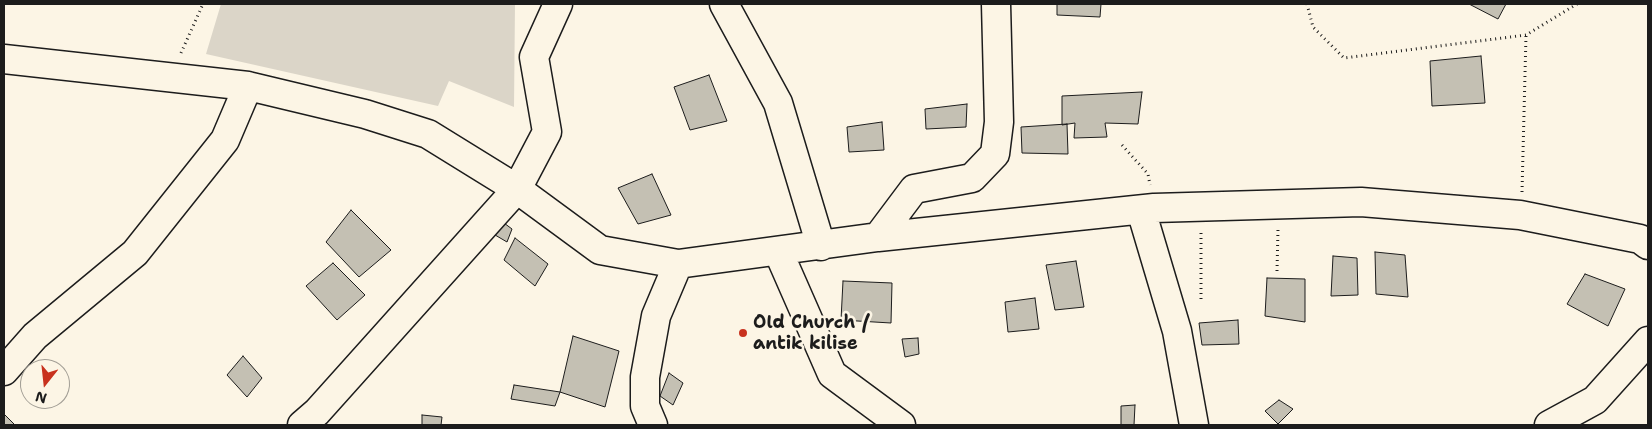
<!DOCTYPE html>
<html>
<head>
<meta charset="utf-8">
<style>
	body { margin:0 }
	#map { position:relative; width:1652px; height:429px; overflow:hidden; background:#fcf5e5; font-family:"Shantell Sans",sans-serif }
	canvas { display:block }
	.frame { position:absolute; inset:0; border:5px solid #1c1c1c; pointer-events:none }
	.north { position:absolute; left:20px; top:359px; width:50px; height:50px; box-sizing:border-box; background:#fcf5e5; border:1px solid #a29e95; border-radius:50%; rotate:196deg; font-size:14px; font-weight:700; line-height:20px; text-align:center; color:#1c1c1c }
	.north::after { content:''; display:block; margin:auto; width:18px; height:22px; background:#c8321e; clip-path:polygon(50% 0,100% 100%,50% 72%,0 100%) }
</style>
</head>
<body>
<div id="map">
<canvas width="1652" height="429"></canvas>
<div class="frame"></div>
<div class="north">N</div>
</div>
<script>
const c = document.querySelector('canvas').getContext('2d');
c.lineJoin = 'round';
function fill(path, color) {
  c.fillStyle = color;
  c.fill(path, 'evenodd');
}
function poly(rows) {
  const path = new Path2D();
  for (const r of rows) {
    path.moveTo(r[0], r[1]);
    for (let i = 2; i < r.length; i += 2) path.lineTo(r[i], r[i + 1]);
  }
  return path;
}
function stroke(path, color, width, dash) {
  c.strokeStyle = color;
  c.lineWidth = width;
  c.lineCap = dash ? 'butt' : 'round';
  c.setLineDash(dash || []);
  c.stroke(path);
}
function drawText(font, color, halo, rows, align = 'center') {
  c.font = font + ' "Shantell Sans",sans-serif';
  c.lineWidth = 5;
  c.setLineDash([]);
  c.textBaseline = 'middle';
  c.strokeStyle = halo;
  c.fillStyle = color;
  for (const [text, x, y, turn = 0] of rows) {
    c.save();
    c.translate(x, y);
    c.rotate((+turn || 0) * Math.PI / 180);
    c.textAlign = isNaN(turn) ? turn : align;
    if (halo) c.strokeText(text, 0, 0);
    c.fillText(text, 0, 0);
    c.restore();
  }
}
fill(poly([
	[221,4,515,4,514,107,449,81,438,106,206,54]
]), '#dbd5c8');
const building = poly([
	[1057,4,1101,4,1100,17,1057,15,1057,4],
	[1469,4,1506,4,1498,19,1469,4],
	[1481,56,1485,103,1432,106,1430,61,1481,56],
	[709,75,727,121,690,130,674,87,709,75],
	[1142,92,1138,124,1105,123,1107,137,1074,138,1075,123,1062,125,1062,96,1142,92],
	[967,104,966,127,926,129,925,109,967,104],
	[882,122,884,150,849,152,847,127,882,122],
	[1067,124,1068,154,1022,153,1021,127,1067,124],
	[652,174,671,215,638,224,618,188,652,174],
	[351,210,391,250,359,277,326,242,351,210],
	[500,220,512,229,507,242,490,232,500,220],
	[515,238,548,264,535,286,504,260,515,238],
	[1375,252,1405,255,1408,297,1376,294,1375,252],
	[1333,256,1357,258,1358,295,1331,296,1333,256],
	[1076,261,1084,307,1055,310,1046,265,1076,261],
	[333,263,365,295,337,320,306,286,333,263],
	[1585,274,1625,289,1608,326,1567,304,1585,274],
	[1267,278,1305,279,1305,322,1265,316,1267,278],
	[843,281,892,283,891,323,841,320,843,281],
	[1035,298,1039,329,1008,332,1005,302,1035,298],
	[1238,320,1239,344,1202,345,1199,323,1238,320],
	[573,336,619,351,605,407,560,392,573,336],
	[918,338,919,354,905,357,902,339,918,338],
	[243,356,262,378,247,397,227,375,243,356],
	[669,373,683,383,673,405,660,396,669,373],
	[514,385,560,392,555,406,511,399,514,385],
	[1279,400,1293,409,1278,424,1265,411,1279,400],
	[1135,405,1134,425,1121,425,1121,406,1135,405],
	[4,414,15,425,4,425,4,414],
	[422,415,442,417,441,425,422,425,422,415]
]);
fill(building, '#c4c0b3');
stroke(building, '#1c1c1c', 1);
const minor = poly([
	[724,4,778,103,821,246],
	[4,59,248,86,365,114,428,134,517,189,600,250,678,264,878,237,1154,208,1361,202,1520,215,1640,239,1648,245],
	[1141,210,1177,331,1194,425],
	[878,237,914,189,972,178,995,154,999,122,996,4],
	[778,251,832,374,901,425],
	[4,371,35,336,135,253,225,140,248,86],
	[302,425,317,412,517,189,547,132,534,57,558,4],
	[653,425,645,406,645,377,656,316,678,264],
	[1549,425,1595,400,1648,341]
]);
stroke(minor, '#1c1c1c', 31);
stroke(poly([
	[1307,4,1313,27,1344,58,1526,35,1577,4],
	[181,53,203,4],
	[1122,145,1148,174,1150,185],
	[1522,192,1526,35],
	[1277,271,1278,229],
	[1201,299,1201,232]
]), '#1c1c1c', 3, [1, 4]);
stroke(minor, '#fcf5e5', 28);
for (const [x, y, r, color] of [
	[743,333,5,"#c8321e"]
]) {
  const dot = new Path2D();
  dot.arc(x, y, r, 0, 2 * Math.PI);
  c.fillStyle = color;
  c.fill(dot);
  stroke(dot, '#fcf5e5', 2);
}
drawText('bold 18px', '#1c1c1c', '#fcf5e5', [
	["Old Church /",753,323],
	["antik kilise",753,344]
], 'left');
</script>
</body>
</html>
